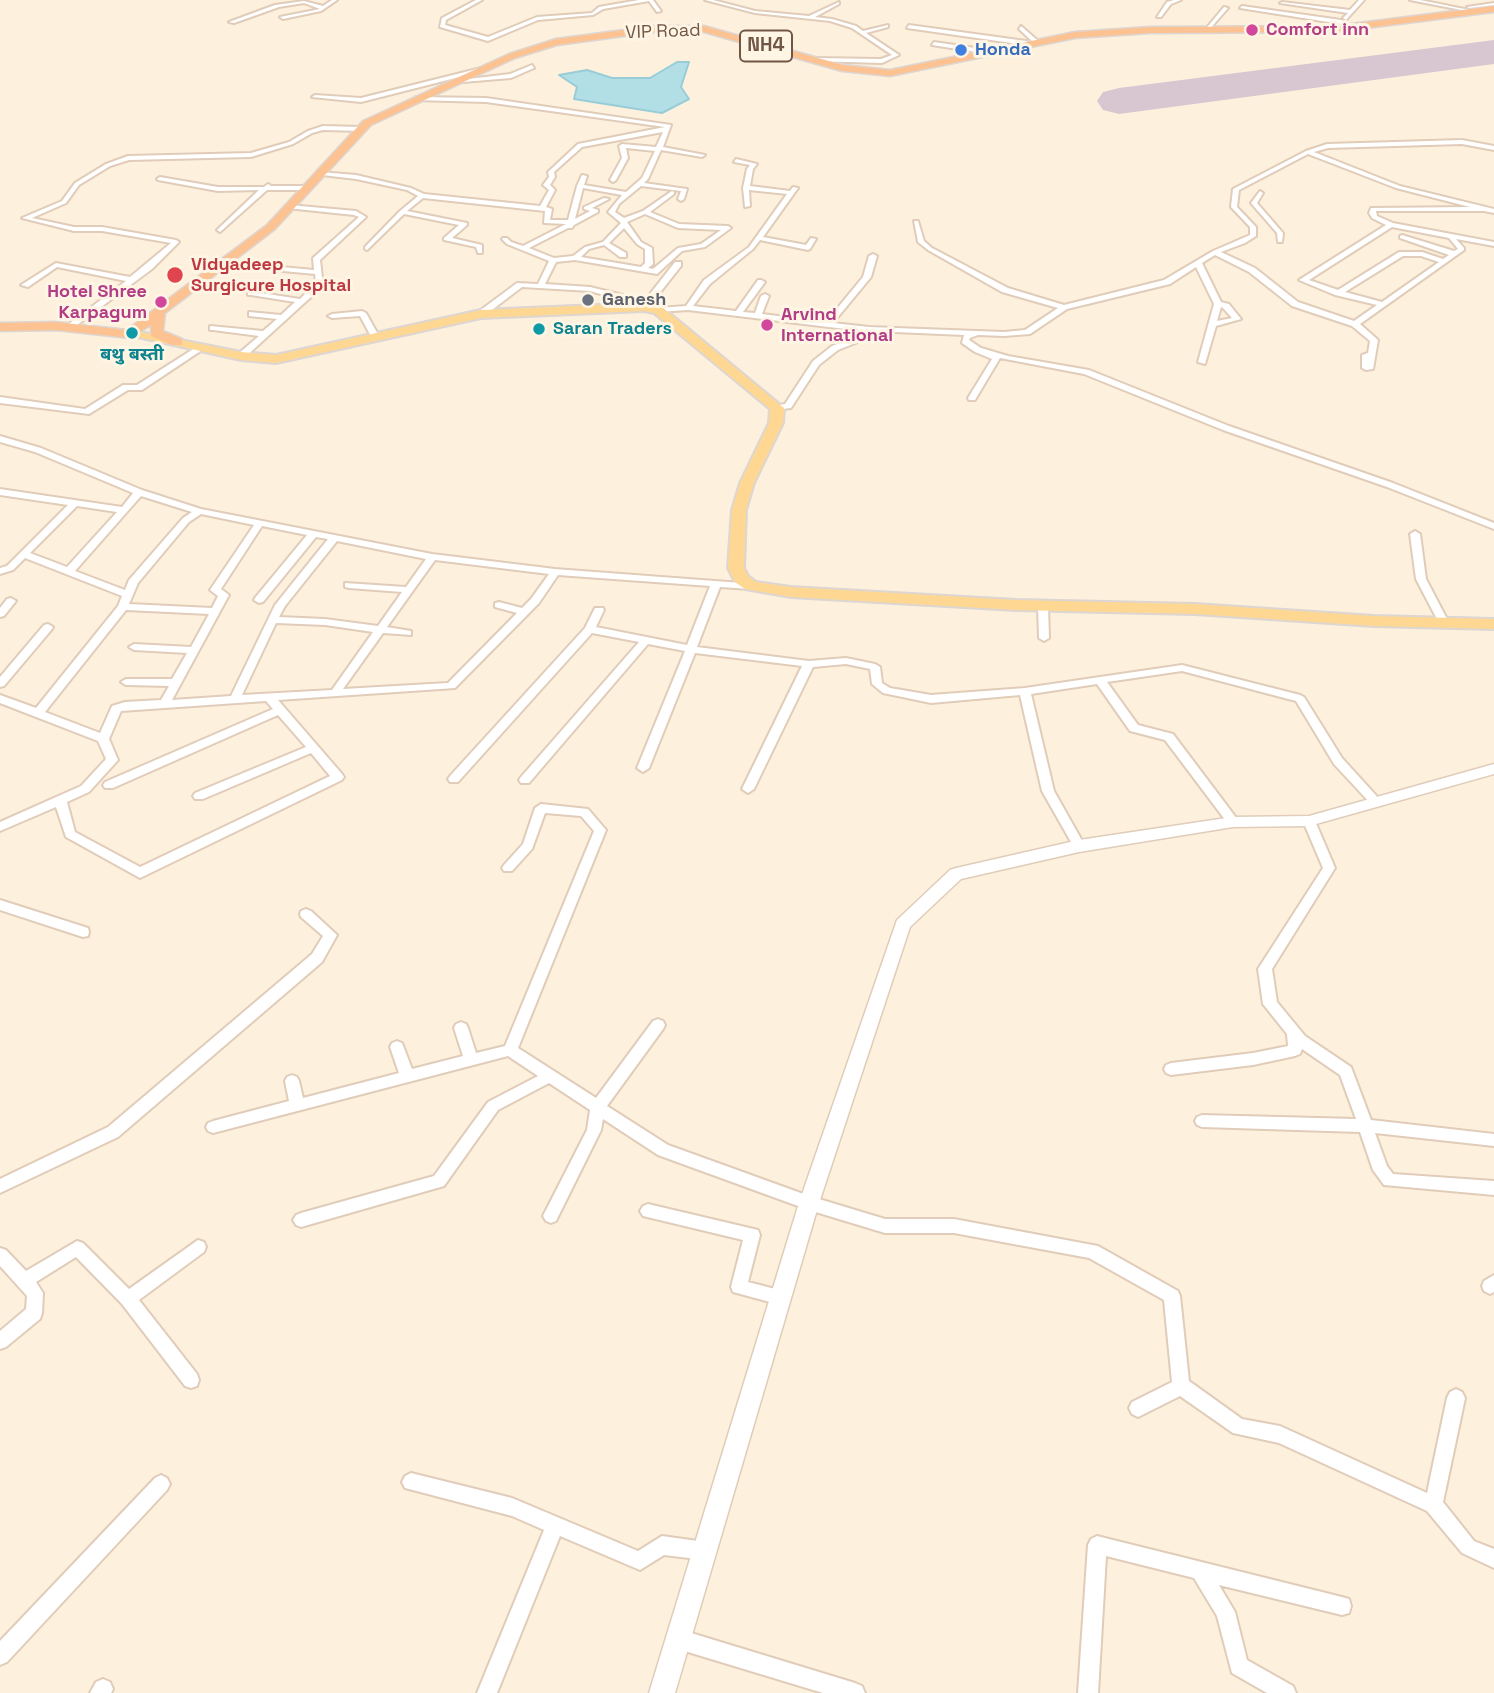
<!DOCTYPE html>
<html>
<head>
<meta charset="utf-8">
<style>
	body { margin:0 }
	canvas { display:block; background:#fdf1dd }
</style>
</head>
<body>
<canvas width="1494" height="1693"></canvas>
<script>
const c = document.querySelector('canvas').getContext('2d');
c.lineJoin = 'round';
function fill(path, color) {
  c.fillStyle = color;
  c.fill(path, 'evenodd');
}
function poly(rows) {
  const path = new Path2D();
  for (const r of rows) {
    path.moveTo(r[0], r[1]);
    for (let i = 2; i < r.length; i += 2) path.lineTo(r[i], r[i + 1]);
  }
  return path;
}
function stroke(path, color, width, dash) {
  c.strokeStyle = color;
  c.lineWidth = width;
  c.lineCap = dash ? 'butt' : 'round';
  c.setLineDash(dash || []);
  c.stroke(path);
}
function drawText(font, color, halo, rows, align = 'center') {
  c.font = font + ' "Space Grotesk","Noto Sans Devanagari",sans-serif';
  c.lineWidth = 6;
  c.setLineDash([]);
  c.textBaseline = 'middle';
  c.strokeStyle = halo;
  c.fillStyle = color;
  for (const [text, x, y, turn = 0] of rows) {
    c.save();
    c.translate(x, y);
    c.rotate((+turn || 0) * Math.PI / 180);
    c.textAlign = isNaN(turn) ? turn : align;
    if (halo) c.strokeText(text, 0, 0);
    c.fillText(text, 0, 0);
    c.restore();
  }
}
const water = poly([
	[677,62,689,62,681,87,689,99,662,113,574,99,577,87,559,75,587,70,612,78,650,78,677,62]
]);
fill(water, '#b2dee6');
stroke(water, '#98cdd8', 2);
fill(poly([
	[1494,40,1494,64,1119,114,1103,110,1097,101,1103,92,1119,88,1494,40]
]), '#d8c7d1');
const minor = poly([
	[332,0,337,0,321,11,283,19,280,17,320,9,304,3,279,7,234,23,229,22,275,5,304,1,323,6,332,0],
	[476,0,482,0,446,20,445,25,488,37,537,17,592,13,599,7,639,0,653,0,661,11,657,12,649,1,603,9,593,15,538,20,488,41,440,27,442,18,476,0],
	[705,0,713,0,755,11,809,16,839,2,839,4,815,17,832,19,856,26,863,31,888,25,888,27,866,33,899,55,882,63,812,61,814,58,881,59,892,55,852,28,830,21,755,13,705,0],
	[1174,0,1181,0,1171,4,1161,17,1157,17,1167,2,1174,0],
	[1359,0,1364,0,1346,20,1343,18,1348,13,1280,3,1282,2,1350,10,1359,0],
	[1410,0,1420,0,1479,12,1477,13,1410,0],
	[1494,3,1494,5,1469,8,1467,7,1494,3],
	[1242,6,1341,20,1344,22,1341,24,1240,8,1242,6],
	[1224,7,1228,8,1208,31,1204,31,1224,7],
	[909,25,1026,41,1029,43,1026,45,907,28,909,25],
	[1021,26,1037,40,1037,42,1033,42,1019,29,1021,26],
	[934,42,989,50,992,52,989,54,932,45,934,42],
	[532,65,534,68,511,78,463,82,460,80,510,74,532,65],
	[481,68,483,71,361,102,312,97,315,95,361,98,481,68],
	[416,97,486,98,671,125,663,147,705,155,702,157,661,150,648,179,644,183,687,189,684,199,681,201,678,199,681,191,641,186,619,204,615,212,624,218,643,211,672,191,674,192,674,194,650,212,679,224,728,226,731,228,705,247,682,251,657,274,575,260,556,262,545,284,590,287,631,297,643,303,675,262,681,262,681,266,647,309,641,309,625,301,590,291,522,287,484,316,478,316,478,312,517,283,538,284,549,261,507,244,502,239,503,238,507,238,511,242,523,246,566,224,544,223,545,211,423,198,407,211,467,223,467,225,452,238,482,245,482,253,478,253,476,247,444,240,444,238,459,225,404,214,367,250,365,249,365,247,400,211,418,196,407,190,356,179,322,175,319,173,320,172,356,175,411,188,424,194,540,206,549,190,543,185,549,177,548,172,578,144,665,127,486,102,414,100,416,97],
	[663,132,656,147,622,144,619,146,622,158,610,180,613,182,616,180,628,158,626,148,655,151,642,178,626,192,584,185,587,176,582,175,577,186,568,220,550,220,552,209,546,207,555,190,550,185,555,177,554,172,582,147,663,132],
	[583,188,622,195,608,212,621,223,603,242,585,247,573,256,554,258,529,248,568,228,572,228,574,225,598,212,598,210,592,208,609,199,604,198,584,207,584,209,590,211,575,219,583,188],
	[645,214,678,228,721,230,701,244,678,248,653,269,648,268,653,264,652,248,641,242,627,222,645,214],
	[624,228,637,244,645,249,645,263,641,267,581,257,589,249,604,245,620,257,626,257,626,253,609,243,624,228],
	[323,126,362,127,365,129,362,131,323,130,312,133,293,144,251,157,129,160,110,166,79,185,66,203,32,218,74,227,102,227,176,240,179,242,152,269,73,328,66,326,126,281,57,267,28,287,21,285,56,263,130,277,171,243,102,231,74,231,22,218,62,201,75,183,106,164,128,156,251,153,289,142,308,131,323,126],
	[1462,140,1494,146,1494,150,1462,144,1328,148,1314,152,1400,186,1494,209,1494,213,1484,211,1376,211,1377,216,1393,223,1494,242,1494,246,1456,239,1464,248,1464,250,1360,324,1378,340,1373,369,1366,370,1362,368,1362,355,1368,353,1370,341,1352,326,1292,306,1249,272,1215,255,1202,263,1221,302,1229,304,1241,319,1216,326,1205,364,1198,362,1214,304,1196,267,1170,284,1067,309,1030,334,1004,336,978,335,970,338,969,340,981,348,1008,356,1089,370,1229,426,1393,483,1494,523,1494,529,1387,487,1223,430,1084,374,1000,358,975,400,969,400,968,398,992,359,975,352,962,343,964,335,871,331,858,342,838,350,819,365,791,408,774,410,774,406,785,404,813,361,832,346,852,338,862,331,688,310,658,312,654,310,658,308,686,306,704,280,749,247,787,194,749,190,750,206,745,207,743,188,747,169,750,165,734,162,736,159,757,164,753,169,750,186,790,191,793,187,798,188,763,237,806,245,811,238,816,239,810,249,808,250,760,240,753,249,710,284,693,306,736,311,758,280,761,280,765,282,743,312,755,313,761,296,765,294,769,296,762,314,826,322,863,277,869,256,873,254,877,256,871,277,833,323,869,327,1004,332,1025,330,1058,308,1002,292,928,250,918,242,914,221,918,221,924,241,932,248,1008,288,1064,305,1164,280,1213,251,1250,235,1250,227,1231,207,1233,189,1306,151,1327,144,1462,140],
	[1308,154,1396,188,1470,207,1371,208,1369,213,1372,218,1386,225,1299,280,1335,295,1377,305,1354,321,1298,302,1255,268,1221,252,1245,243,1256,236,1256,227,1237,207,1239,190,1308,154],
	[1392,227,1449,238,1458,249,1454,251,1402,235,1400,236,1400,238,1449,255,1443,259,1422,252,1399,252,1338,290,1309,280,1392,227],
	[1403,256,1421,256,1439,262,1382,302,1345,292,1403,256],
	[1221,307,1223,308,1232,318,1217,321,1221,307],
	[160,177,218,187,264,187,268,184,271,186,308,186,311,188,308,190,267,190,220,232,217,230,218,229,259,190,218,191,158,180,157,179,160,177],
	[1260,191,1263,193,1257,203,1283,233,1282,242,1278,242,1277,233,1251,203,1260,191],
	[289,205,356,211,366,217,320,260,323,286,244,358,238,358,238,354,259,336,213,330,210,330,210,326,263,331,277,319,249,316,249,312,281,315,295,302,251,295,248,295,248,291,300,299,316,283,315,274,262,269,259,269,259,265,314,270,313,258,359,217,354,215,287,208,286,207,289,205],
	[362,311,366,313,380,338,379,340,373,340,360,316,332,318,328,316,332,314,362,311],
	[198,346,205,348,142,390,128,390,89,414,0,403,0,397,85,409,123,385,137,385,198,346],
	[0,436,41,448,142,490,201,509,432,554,555,569,755,584,755,588,751,589,720,587,697,647,809,661,846,658,875,664,880,667,882,683,890,688,931,695,1025,688,1182,665,1300,695,1304,697,1342,758,1382,802,1380,805,1372,805,1334,764,1296,701,1182,671,1107,682,1138,725,1173,734,1237,819,1239,822,1237,825,1229,825,1165,740,1130,731,1097,684,1031,694,1054,791,1085,846,1079,850,1075,849,1042,791,1020,695,931,703,883,693,872,684,870,669,846,664,813,667,754,789,748,793,742,789,802,666,695,653,649,768,643,772,637,768,685,651,648,644,529,783,521,783,519,780,521,777,639,642,592,633,458,782,450,782,448,779,450,776,585,628,595,608,603,608,604,610,596,627,687,645,710,586,558,575,539,603,455,688,278,700,342,774,344,777,342,780,140,878,66,837,56,807,0,831,0,822,81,786,106,759,98,741,0,703,0,695,36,708,118,606,122,596,25,558,13,570,0,574,0,568,7,566,68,505,0,495,0,489,122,507,133,493,35,452,0,442,0,436],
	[141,496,192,512,183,518,129,580,125,590,75,571,141,496],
	[77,506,117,512,67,567,30,553,77,506],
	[201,514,254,525,210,590,218,596,212,608,129,604,138,583,189,522,201,514],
	[262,526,307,535,255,598,254,600,259,603,263,602,316,537,328,539,275,605,231,696,172,700,229,595,221,589,262,526],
	[337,541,426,559,406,587,345,583,345,587,349,588,402,592,378,626,325,619,279,617,285,606,337,541],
	[435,560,549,574,531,599,522,608,499,602,495,603,495,607,517,613,448,683,343,689,383,633,411,635,411,631,387,627,435,560],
	[126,610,209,614,191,647,134,644,129,647,134,650,187,653,172,679,126,679,121,682,126,685,169,686,161,700,125,702,112,706,100,733,45,712,126,610],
	[276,623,325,625,373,632,332,690,242,695,276,623],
	[266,701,273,709,105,782,103,785,105,788,113,788,278,715,306,747,195,793,193,796,195,799,203,799,311,753,330,776,140,867,75,832,67,802,89,792,118,760,109,739,121,711,266,701],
	[1415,531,1420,534,1426,579,1448,621,1447,623,1439,623,1416,579,1410,534,1415,531],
	[11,598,16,601,4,616,0,617,0,608,7,599,11,598],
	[1043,603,1048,606,1049,638,1044,641,1039,638,1038,606,1043,603],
	[48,624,53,627,52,629,4,686,0,687,0,677,44,625,48,624],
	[541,804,588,809,606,830,518,1048,596,1098,653,1021,658,1019,663,1021,665,1025,663,1029,607,1106,668,1145,809,1196,885,1219,954,1219,1098,1246,1178,1291,1180,1296,1189,1381,1242,1419,1280,1426,1427,1493,1447,1398,1450,1392,1456,1389,1462,1392,1465,1398,1443,1502,1474,1541,1494,1549,1494,1568,1462,1553,1427,1511,1279,1443,1233,1433,1180,1396,1138,1417,1132,1414,1129,1408,1132,1402,1172,1382,1164,1300,1089,1258,954,1233,885,1233,809,1210,658,1155,603,1119,601,1130,556,1221,551,1223,546,1221,543,1216,587,1130,590,1110,549,1083,498,1110,444,1186,301,1227,296,1225,293,1220,296,1215,301,1213,434,1176,488,1102,538,1076,508,1056,213,1133,208,1131,206,1127,208,1123,213,1121,289,1101,285,1081,287,1077,292,1075,297,1077,299,1081,303,1098,399,1073,390,1047,392,1043,397,1041,402,1043,412,1069,463,1056,454,1028,456,1024,461,1022,466,1024,468,1028,476,1053,505,1046,594,831,581,816,545,813,532,849,512,871,504,871,502,868,504,865,523,844,535,808,541,804],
	[1309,817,1315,821,1335,868,1272,969,1277,1002,1305,1036,1351,1067,1371,1120,1494,1134,1494,1146,1375,1133,1387,1166,1393,1174,1494,1181,1494,1195,1384,1185,1373,1170,1360,1132,1202,1127,1197,1125,1195,1121,1197,1117,1202,1115,1356,1119,1340,1075,1302,1049,1300,1054,1295,1056,1253,1065,1171,1075,1166,1073,1164,1069,1166,1065,1171,1063,1253,1053,1288,1046,1287,1034,1263,1004,1258,969,1323,868,1303,821,1309,817],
	[0,900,88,928,89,932,88,936,83,937,0,910,0,900],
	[306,909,311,911,337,935,322,962,118,1137,0,1193,0,1179,108,1127,312,954,323,936,301,917,300,914,301,911,306,909],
	[648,1204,758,1230,760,1235,748,1282,787,1292,789,1297,787,1302,781,1305,733,1292,731,1287,743,1240,643,1216,640,1211,643,1206,648,1204],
	[198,1240,204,1242,206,1247,204,1252,139,1300,197,1374,199,1380,197,1386,191,1388,185,1386,122,1304,76,1257,36,1282,43,1293,42,1313,40,1319,6,1347,0,1349,0,1331,26,1309,27,1296,0,1266,0,1248,6,1250,26,1271,77,1241,83,1243,129,1289,198,1240],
	[1494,1275,1494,1292,1490,1294,1484,1291,1482,1286,1484,1281,1494,1275],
	[411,1473,512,1498,638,1551,662,1536,705,1542,712,1544,714,1551,712,1558,705,1560,664,1555,640,1570,560,1536,497,1693,477,1693,544,1530,512,1516,405,1488,402,1482,405,1476,411,1473],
	[161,1475,167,1478,170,1484,167,1490,7,1662,0,1665,0,1641,155,1478,161,1475],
	[1097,1536,1342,1597,1349,1599,1351,1606,1349,1613,1342,1615,1219,1585,1235,1612,1247,1660,1293,1686,1296,1693,1267,1693,1232,1673,1217,1616,1194,1578,1106,1556,1098,1693,1078,1693,1088,1545,1091,1539,1097,1536],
	[678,1629,855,1683,862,1686,865,1693,823,1693,678,1649,671,1646,668,1639,671,1632,678,1629],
	[103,1679,110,1682,113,1689,111,1693,90,1693,96,1682,103,1679]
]);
const tertiary = poly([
	[1494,764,1494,774,1309,826,1233,827,1079,852,961,879,910,927,819,1203,675,1693,649,1693,799,1203,897,920,950,870,956,868,1079,840,1233,817,1309,816,1494,764]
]);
const primary = poly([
	[644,303,662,307,784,408,783,423,754,483,746,510,744,568,748,576,756,582,791,587,1016,600,1195,604,1374,616,1494,619,1494,629,1374,626,1195,614,1016,610,791,597,745,589,735,582,728,568,732,510,740,483,769,423,770,409,654,313,644,311,481,318,276,363,241,360,124,334,130,330,241,352,276,355,481,310,644,303]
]);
const trunk = poly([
	[1494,6,1494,12,1335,32,1150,33,1075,38,890,76,842,71,704,32,654,32,557,45,515,58,371,125,275,229,165,313,163,331,182,339,182,345,172,345,151,336,151,325,130,338,56,330,0,331,0,323,56,322,127,330,267,225,363,121,509,54,556,39,654,26,704,26,843,65,890,70,1075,32,1150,27,1335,26,1494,6]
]);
stroke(minor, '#e0ccb9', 4);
stroke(tertiary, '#e0ccb9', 3);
stroke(primary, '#ddd6d2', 4);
stroke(trunk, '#ddd6d2', 3);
fill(minor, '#fff');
fill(tertiary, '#fff');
fill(primary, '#fed793');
fill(trunk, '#fcc292');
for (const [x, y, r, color] of [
	[1252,30,7,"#d1479c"],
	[961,50,7,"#3f7fe0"],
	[175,275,9,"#e0444e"],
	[588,300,7,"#6b7280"],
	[161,302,7,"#d1479c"],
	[767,325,7,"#d1479c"],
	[539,329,7,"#0f9aa8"],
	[132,333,7,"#0f9aa8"]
]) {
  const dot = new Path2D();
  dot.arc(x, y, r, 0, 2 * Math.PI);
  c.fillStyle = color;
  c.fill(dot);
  stroke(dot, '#fff5e4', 2.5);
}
drawText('bold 18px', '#b23c85', '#fff5e4', [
	["Comfort inn",1266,30],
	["Hotel Shree",147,292,"right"],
	["Karpagum",147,313,"right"],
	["Arvind",781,315],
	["International",781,336]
], 'left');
drawText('18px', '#725645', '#fff5e4', [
	["VIP Road",663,32,-2]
]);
drawText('bold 18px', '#366cbe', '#fff5e4', [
	["Honda",975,50]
], 'left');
drawText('bold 18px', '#be3a42', '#fff5e4', [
	["Vidyadeep",191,265],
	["Surgicure Hospital",191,286]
], 'left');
drawText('bold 18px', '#5b616d', '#fff5e4', [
	["Ganesh",602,300]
], 'left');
drawText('bold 18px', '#0d838f', '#fff5e4', [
	["Saran Traders",553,329],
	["बथु बस्ती",132,355,"center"]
], 'left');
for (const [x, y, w] of [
	[766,46,52]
]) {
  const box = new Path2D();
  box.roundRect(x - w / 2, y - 15.5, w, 31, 5);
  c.fillStyle = '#fff5e4';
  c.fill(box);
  stroke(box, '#725645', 2);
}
drawText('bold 19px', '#725645', null, [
	["NH4",766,46]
]);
</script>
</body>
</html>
